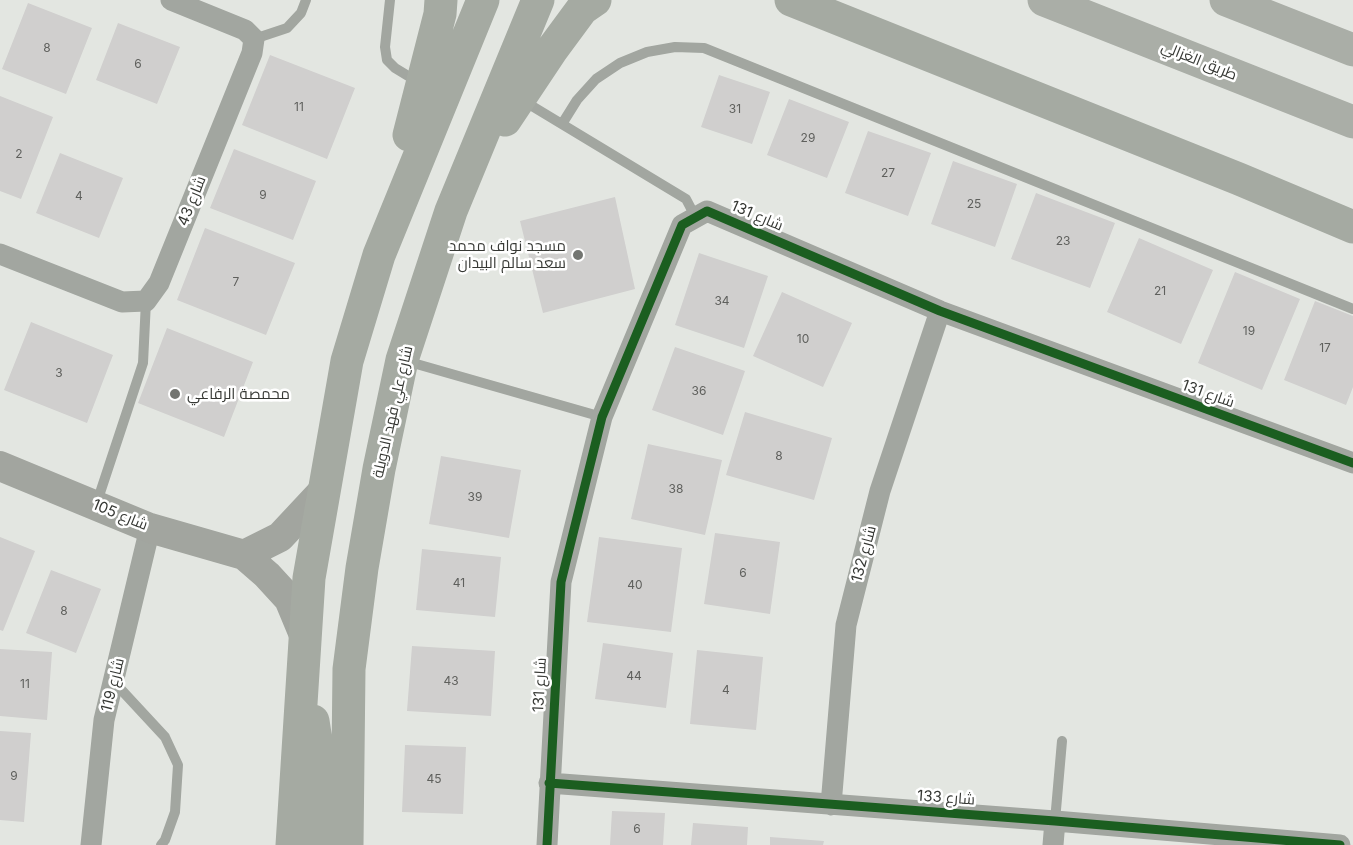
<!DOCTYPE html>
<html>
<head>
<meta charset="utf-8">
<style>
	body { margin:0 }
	canvas { display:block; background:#e3e6e1 }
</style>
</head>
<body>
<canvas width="1353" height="845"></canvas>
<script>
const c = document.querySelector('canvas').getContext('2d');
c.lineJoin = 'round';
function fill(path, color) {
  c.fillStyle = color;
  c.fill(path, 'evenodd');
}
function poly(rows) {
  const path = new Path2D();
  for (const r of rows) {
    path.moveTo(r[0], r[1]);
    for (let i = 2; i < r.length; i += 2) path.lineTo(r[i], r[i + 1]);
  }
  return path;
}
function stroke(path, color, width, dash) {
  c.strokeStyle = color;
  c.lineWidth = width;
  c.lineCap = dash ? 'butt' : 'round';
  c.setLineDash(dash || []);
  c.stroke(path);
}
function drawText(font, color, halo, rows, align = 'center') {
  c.font = font + ' Inter,Cairo,sans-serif';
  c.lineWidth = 5;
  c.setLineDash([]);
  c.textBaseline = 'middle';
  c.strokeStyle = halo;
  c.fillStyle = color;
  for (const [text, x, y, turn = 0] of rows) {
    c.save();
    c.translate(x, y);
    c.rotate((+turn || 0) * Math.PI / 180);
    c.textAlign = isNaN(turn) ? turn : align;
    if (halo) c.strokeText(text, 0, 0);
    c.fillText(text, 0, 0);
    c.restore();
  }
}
fill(poly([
	[28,3,92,28,66,94,2,69],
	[118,23,180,47,157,104,96,80],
	[270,55,355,88,327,159,242,125],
	[719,75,770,92,752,144,701,127],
	[0,96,53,117,21,199,0,191],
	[789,99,849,122,827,178,767,155],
	[868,131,931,153,908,216,845,193],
	[234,149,316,181,293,240,210,208],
	[60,153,123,178,99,238,36,213],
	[953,161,1017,184,995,247,931,224],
	[1036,193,1115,223,1090,288,1011,259],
	[615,197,635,289,543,313,520,221],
	[205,228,295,263,266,335,177,300],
	[1139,238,1213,270,1181,344,1107,312],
	[699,253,768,276,744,348,675,325],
	[1235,272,1300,299,1262,390,1198,363],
	[782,292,852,323,823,387,753,356],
	[1315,301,1353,316,1353,387,1346,405,1284,380],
	[31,322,113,355,87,423,4,390],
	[167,328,253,362,224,437,138,403],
	[675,347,745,371,723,435,652,410],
	[745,412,832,438,814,500,726,475],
	[648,444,722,460,705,535,631,519],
	[441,456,521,470,509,538,429,524],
	[715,533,780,542,770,614,704,604],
	[0,537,35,551,3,631,0,630],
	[599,537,682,548,671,632,587,622],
	[422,549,501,557,495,617,416,610],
	[51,570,101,589,76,653,26,633],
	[603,643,673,653,666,708,595,699],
	[412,646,495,651,491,716,407,711],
	[0,649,52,652,47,720,0,716],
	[697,650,763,657,756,730,690,724],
	[0,731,31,733,24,822,0,820],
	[405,745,466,747,463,814,402,812],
	[612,811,665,813,663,845,610,845],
	[693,823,748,827,747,845,691,845],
	[770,837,824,841,823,845,770,845]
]), '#d0cfce');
stroke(poly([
	[390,0,385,47,387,60,395,68,418,82],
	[254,39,287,28,301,13,306,0],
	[522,100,686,199,696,218],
	[562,124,577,100,596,79,620,63,647,52,675,47,704,48,1353,309],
	[406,361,602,417],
	[96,505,143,363,146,301],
	[114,682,165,737,178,765,175,812,165,840,161,845],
	[1055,821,1062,741]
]), '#a2a6a0', 10);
stroke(poly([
	[0,254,122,302,146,301,159,283,252,53,254,39,245,30,171,0],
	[549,783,1055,821,1340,845],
	[831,805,846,625,880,491,940,311],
	[91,845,104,720,150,528],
	[547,845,561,582,602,417,682,225,707,211,940,311,1353,463],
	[1053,845,1055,821]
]), '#a2a6a0', 21);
stroke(poly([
	[0,466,150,528,244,555,267,575,289,599,304,635],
	[244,555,280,537,323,491]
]), '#a2a59f', 30);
stroke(poly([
	[791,0,1239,179,1353,227],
	[505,120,551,51,582,9,595,0],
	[409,135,440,14,441,0],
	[313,721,320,767,316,845],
	[292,845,309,578,347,361,379,255,483,0],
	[347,845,349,669,362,568,379,469,402,360,451,211,538,0]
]), '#a5aaa2', 33);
stroke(poly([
	[1044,0,1353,122],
	[1226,0,1353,50]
]), '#aaaea7', 33);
stroke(poly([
	[549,783,1055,821,1340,845],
	[547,845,561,582,602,417,682,225,707,211,940,311,1353,463]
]), '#1b5e20', 9);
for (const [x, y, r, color] of [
	[578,255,6,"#737571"],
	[175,394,6,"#737571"]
]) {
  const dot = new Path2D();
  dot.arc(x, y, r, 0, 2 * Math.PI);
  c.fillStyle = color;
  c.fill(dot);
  stroke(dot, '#fff', 2);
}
drawText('12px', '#5f605d', null, [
	["8",47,48],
	["6",138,64],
	["11",299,107],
	["31",735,109],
	["29",808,138],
	["2",19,154],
	["27",888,173],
	["9",263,195],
	["4",79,196],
	["25",974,204],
	["23",1063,241],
	["7",236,282],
	["21",1160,291],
	["34",722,301],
	["19",1249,331],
	["10",803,339],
	["17",1325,348],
	["3",59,373],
	["36",699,391],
	["8",779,456],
	["38",676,489],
	["39",475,497],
	["6",743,573],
	["41",459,583],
	["40",635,585],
	["8",64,611],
	["44",634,676],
	["43",451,681],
	["11",25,684],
	["4",726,690],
	["9",14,776],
	["45",434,779],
	["6",637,829]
]);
drawText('15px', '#363834', '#fff', [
	["طريق الغزالي",1199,61,22],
	["شارع 43",192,201,-68],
	["شارع 131",757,216,23],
	["شارع 131",1208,394,20],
	["شارع علي فهد الدويلة",393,412,-77],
	["شارع 105",120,515,22],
	["شارع 132",864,554,-75],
	["شارع 119",113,685,-76],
	["شارع 131",540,685,-87],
	["شارع 133",946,798,4]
]);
drawText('15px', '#363834', '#fff', [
	["مسجد نواف محمد",566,246],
	["سعد سالم البيدان",566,263],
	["محمصة الرفاعي",187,394,"left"]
], 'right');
</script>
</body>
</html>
